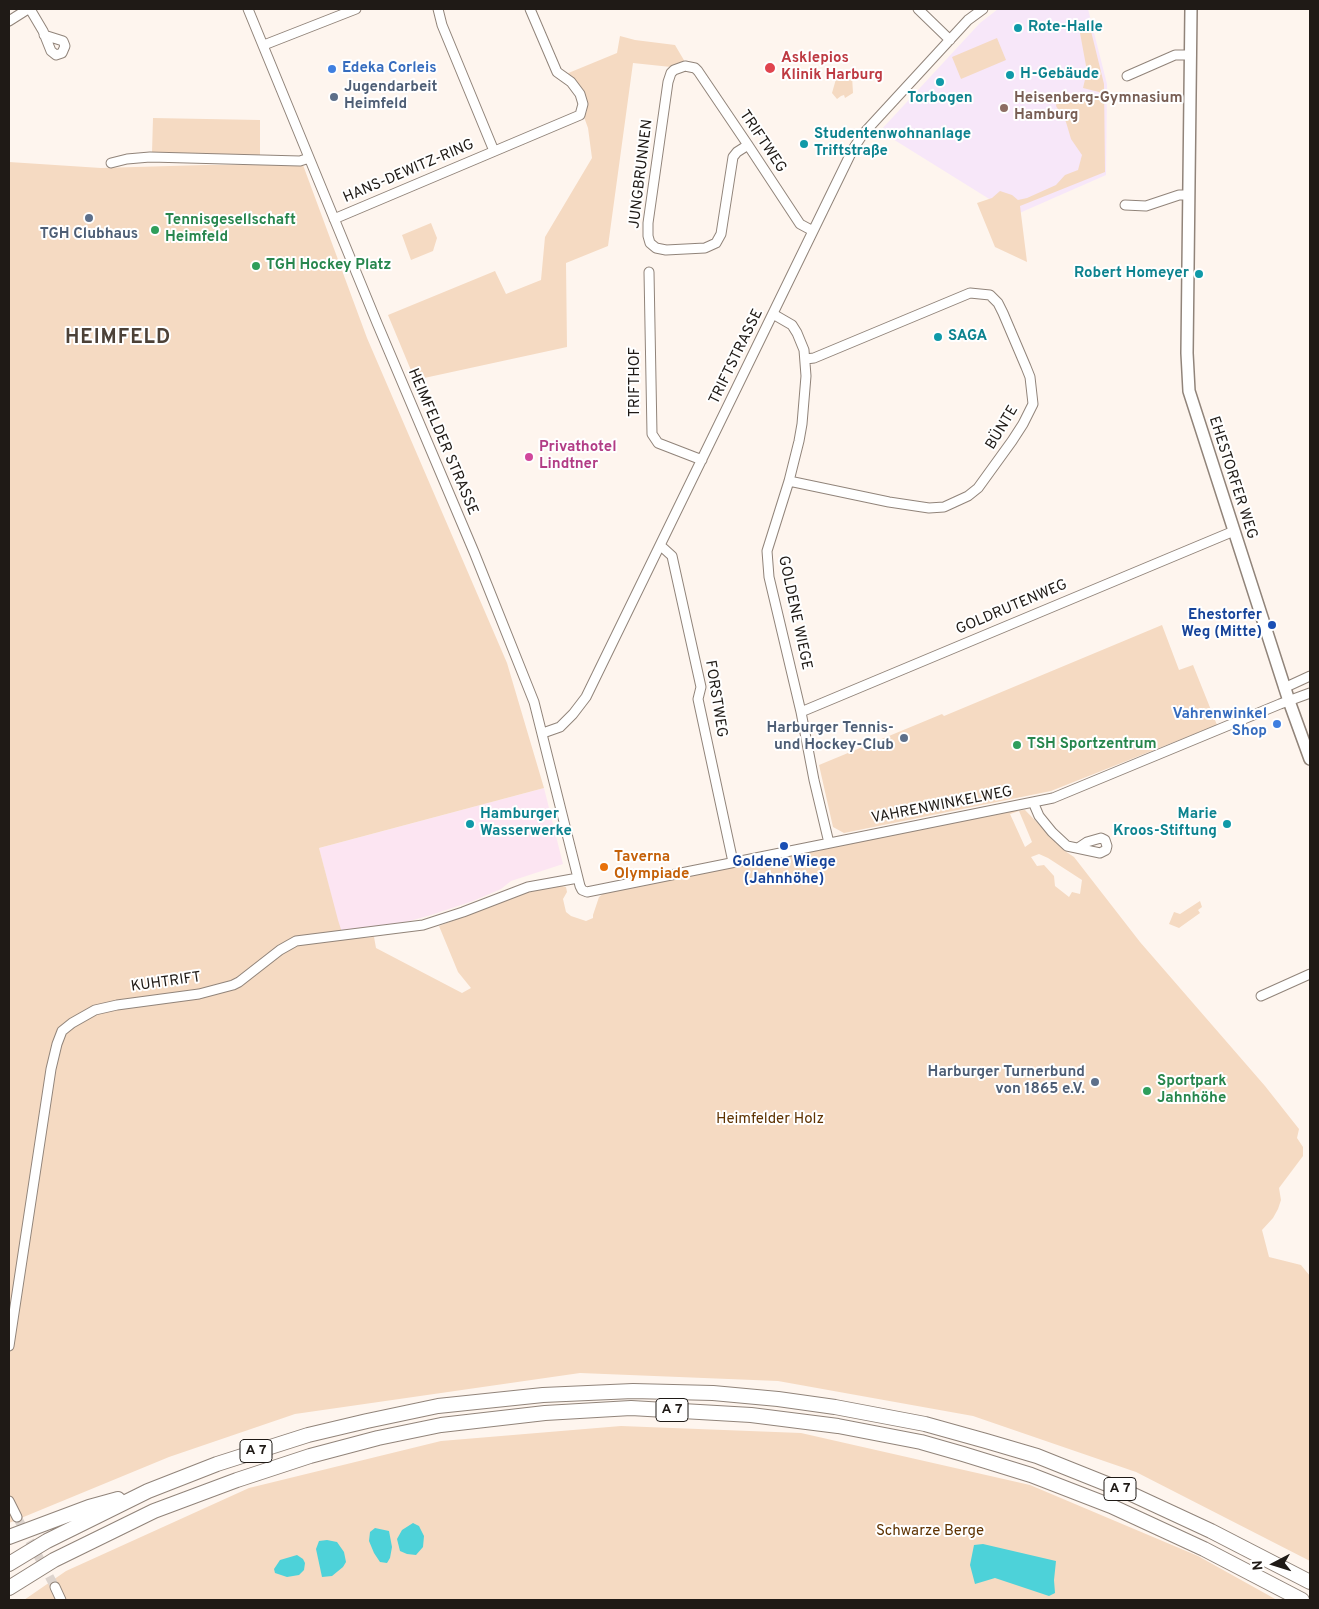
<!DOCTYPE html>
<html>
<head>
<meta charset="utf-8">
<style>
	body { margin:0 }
	#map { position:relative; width:1319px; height:1609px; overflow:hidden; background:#fef5ee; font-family:Overpass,sans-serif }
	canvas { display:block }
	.frame { position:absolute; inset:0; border:10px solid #1f1a16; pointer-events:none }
	.north { position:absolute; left:1249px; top:1539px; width:50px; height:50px; -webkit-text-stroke:4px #fff; paint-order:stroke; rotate:265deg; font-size:14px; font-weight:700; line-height:20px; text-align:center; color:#1f1a16 }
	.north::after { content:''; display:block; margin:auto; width:18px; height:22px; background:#1f1a16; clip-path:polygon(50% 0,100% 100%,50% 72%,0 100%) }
</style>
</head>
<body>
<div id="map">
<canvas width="1319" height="1609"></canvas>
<div class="frame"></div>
<div class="north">N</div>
</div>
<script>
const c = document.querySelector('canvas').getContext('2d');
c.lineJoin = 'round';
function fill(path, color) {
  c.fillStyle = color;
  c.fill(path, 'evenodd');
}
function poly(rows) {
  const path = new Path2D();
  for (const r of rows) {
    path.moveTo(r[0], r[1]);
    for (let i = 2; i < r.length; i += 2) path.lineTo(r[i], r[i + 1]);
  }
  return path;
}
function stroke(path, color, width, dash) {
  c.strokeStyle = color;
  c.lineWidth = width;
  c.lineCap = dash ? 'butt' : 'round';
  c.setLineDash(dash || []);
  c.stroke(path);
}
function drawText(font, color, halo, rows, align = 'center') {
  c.font = font + ' Overpass,sans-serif';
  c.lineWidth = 4;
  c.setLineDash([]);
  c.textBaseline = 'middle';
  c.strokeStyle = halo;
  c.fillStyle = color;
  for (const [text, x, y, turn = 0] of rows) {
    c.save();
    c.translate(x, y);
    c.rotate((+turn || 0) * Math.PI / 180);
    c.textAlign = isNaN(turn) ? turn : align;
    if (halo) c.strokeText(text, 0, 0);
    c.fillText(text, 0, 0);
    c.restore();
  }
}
fill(poly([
	[544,788,563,864,511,881,501,889,473,901,431,915,399,924,340,931,319,848]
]), '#fce5f2');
fill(poly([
	[998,9,1088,9,1107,84,1106,175,1015,215,880,131,980,23]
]), '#f7e7f9');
fill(poly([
	[1090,27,1104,84,1105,172,1020,206,1027,262,995,247,977,203,992,198,1000,191,1012,195,1018,200,1027,198,1056,185,1065,175,1078,170,1082,155,1071,139,1066,122,1056,106,1057,101,1078,93,1100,96,1099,92,1083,88,1087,71,1080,33],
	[620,36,635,40,675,45,685,62,679,63,671,67,633,63,608,246,566,263,567,347,415,380,388,315,495,271,506,294,541,280,545,237,592,158,588,128,584,117,587,111,586,100,566,74,617,53],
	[997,38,1006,60,961,79,952,57],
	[842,75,852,76,853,93,845,98,844,95,841,96,837,99,832,93,836,79],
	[153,118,260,120,260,155,152,153],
	[9,162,101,168,205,165,303,165,367,338,507,663,544,788,319,848,338,920,344,939,374,937,376,948,462,993,471,988,458,972,439,926,524,893,547,888,562,886,566,887,567,892,563,899,566,912,571,916,586,921,593,918,593,915,599,897,605,892,1011,811,1025,810,1065,851,1074,857,1140,942,1265,1086,1299,1129,1297,1138,1303,1147,1303,1156,1279,1188,1281,1200,1278,1209,1273,1218,1262,1230,1269,1257,1301,1265,1310,1276,1310,1561,1136,1472,973,1416,778,1381,580,1373,295,1414,169,1457,9,1523],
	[1019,811,1032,842,1025,847,1010,814],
	[1039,854,1048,858,1082,880,1080,894,1072,892,1069,897,1055,886,1054,876,1044,865,1037,866,1031,857],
	[431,223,437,238,433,251,411,260,402,235],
	[1162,625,1179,670,1193,665,1217,725,1051,791,844,833,833,827,819,765,942,714,944,716],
	[1200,901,1202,907,1198,910,1200,913,1179,928,1169,924,1174,912,1180,914],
	[621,1426,801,1433,1030,1485,1198,1556,1277,1600,24,1600,66,1571,249,1488,441,1441]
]), '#f5dac2');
fill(poly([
	[413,1523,419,1526,424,1536,423,1547,416,1555,407,1554,400,1551,397,1539,402,1530],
	[375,1528,389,1531,392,1547,390,1558,387,1563,380,1562,374,1553,369,1541,370,1532],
	[327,1540,337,1542,344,1552,346,1562,343,1567,332,1576,322,1577,316,1549,319,1541],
	[983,1544,1056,1561,1054,1580,1055,1593,1049,1596,995,1578,975,1584,970,1565,974,1545],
	[297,1555,303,1559,305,1563,304,1570,299,1575,287,1577,275,1573,274,1569,280,1560]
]), '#4dd2d9');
stroke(poly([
	[17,1517,55,1587]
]), '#ddd4ce', 9, [9, 4.5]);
const minor = poly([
	[30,9,43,31,51,51,56,55,62,53,65,46,63,41,44,35],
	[248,9,377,323,474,552,534,702,580,886,582,890,587,892,1053,798,1280,704,1310,693],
	[438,9,442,25,494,151],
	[918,9,950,40],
	[9,21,28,9],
	[264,45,356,9],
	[1127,76,1175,55,1191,55],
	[748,145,737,152,733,157,721,234,716,243,705,248,666,250,656,248,650,243,648,236,648,223,668,82,671,73,674,70,685,66,695,68,698,71,748,145,800,224,813,231],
	[111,163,127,159,150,157,300,161,309,158],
	[1125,205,1146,206,1179,195,1189,195],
	[334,219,580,115,583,104,580,94,571,82,557,72,530,9],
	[649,272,652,434,658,443,702,460],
	[773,314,792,325,797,333,804,350,806,376,802,424,799,441,789,481,767,551,769,577,801,712,814,780,829,843],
	[789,481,889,502,929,508,944,507,968,496,978,488,1012,441,1023,424,1033,404,1030,377,1026,367,1003,313,998,303,990,295,970,293,814,358,806,359],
	[661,546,672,556,701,687,698,699,733,862],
	[1284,688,1310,676],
	[801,712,1234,531],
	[543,733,560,727,573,714,586,697,853,149,863,134,968,20,983,9],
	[1033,802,1039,816,1052,832,1067,846,1100,853,1106,850,1107,846,1105,840,1101,838,1087,842,1078,848],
	[1261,996,1310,974],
	[9,1346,51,1069,57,1044,62,1031,72,1023,95,1010,117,1005,199,994,233,985,239,982,280,950,296,941,423,925,463,912,528,887,578,878],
	[9,1501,17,1517],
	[55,1587,61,1600]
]);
const major = poly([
	[1191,9,1187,353,1189,391,1289,701,1310,759]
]);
const highway = poly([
	[9,1537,89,1507,118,1499],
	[9,1564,47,1541,148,1491,217,1464,308,1435,367,1421,438,1406,543,1395,633,1391,713,1393,778,1399,835,1407,925,1424,986,1441,1037,1456,1127,1492,1211,1531,1310,1582],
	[9,1588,54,1560,154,1511,237,1480,310,1456,378,1438,441,1425,545,1413,631,1408,751,1415,838,1426,921,1442,963,1454,1031,1475,1111,1506,1204,1549,1302,1600]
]);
stroke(minor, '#91847a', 11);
stroke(major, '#91847a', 14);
stroke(highway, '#91847a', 16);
stroke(minor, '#fff', 9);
stroke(major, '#fff', 11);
stroke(highway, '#fff', 14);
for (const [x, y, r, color] of [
	[1018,28,5,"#0f9aa8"],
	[770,68,6,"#e0444e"],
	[332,69,5,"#3f7fe0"],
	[1010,75,5,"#0f9aa8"],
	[940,82,5,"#0f9aa8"],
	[334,97,5,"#5c6f8a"],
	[1004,108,5,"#8d6e63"],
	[804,144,5,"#0f9aa8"],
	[89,218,5,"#5c6f8a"],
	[155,230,5,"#2e9e5b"],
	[256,266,5,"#2e9e5b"],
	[1199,274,5,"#0f9aa8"],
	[938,337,5,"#0f9aa8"],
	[529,457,5,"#d1479c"],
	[1272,625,5,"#1a4fb4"],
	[1277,724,5,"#3f7fe0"],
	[904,738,5,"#5c6f8a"],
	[1017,745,5,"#2e9e5b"],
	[470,824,5,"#0f9aa8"],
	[1227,824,5,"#0f9aa8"],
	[784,846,5,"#1a4fb4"],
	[604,867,5,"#e8710a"],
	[1095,1082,5,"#5c6f8a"],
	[1147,1091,5,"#2e9e5b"]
]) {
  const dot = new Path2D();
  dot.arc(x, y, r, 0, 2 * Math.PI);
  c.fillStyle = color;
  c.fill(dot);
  stroke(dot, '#fff', 2);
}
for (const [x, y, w] of [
	[672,1410,32],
	[256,1451,32],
	[1120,1489,32]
]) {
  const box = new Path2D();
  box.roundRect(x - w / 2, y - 11.5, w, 23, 4);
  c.fillStyle = '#fff';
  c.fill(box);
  stroke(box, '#1f1a16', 1);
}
drawText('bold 14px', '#1f1a16', null, [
	["A 7",672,1410],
	["A 7",256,1451],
	["A 7",1120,1489]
]);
drawText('bold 15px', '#0d838f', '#fff', [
	["Rote-Halle",1028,28],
	["H-Gebäude",1020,75],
	["Torbogen",940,99,"center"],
	["Studentenwohnanlage",814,135],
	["Triftstraße",814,152],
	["Robert Homeyer",1189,274,"right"],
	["SAGA",948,337],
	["Hamburger",480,815],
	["Wasserwerke",480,832],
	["Marie",1217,815,"right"],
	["Kroos-Stiftung",1217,832,"right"]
], 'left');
drawText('bold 15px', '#be3a42', '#fff', [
	["Asklepios",781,59],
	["Klinik Harburg",781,76]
], 'left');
drawText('bold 15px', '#366cbe', '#fff', [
	["Edeka Corleis",342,69],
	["Vahrenwinkel",1267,715,"right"],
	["Shop",1267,732,"right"]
], 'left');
drawText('bold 15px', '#4e5e75', '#fff', [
	["Jugendarbeit",344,88,"left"],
	["Heimfeld",344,105,"left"],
	["TGH Clubhaus",89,235,"center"],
	["Harburger Tennis-",894,729],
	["und Hockey-Club",894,746],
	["Harburger Turnerbund",1085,1073],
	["von 1865 e.V.",1085,1090]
], 'right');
drawText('bold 15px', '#785e54', '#fff', [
	["Heisenberg-Gymnasium",1014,99],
	["Hamburg",1014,116]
], 'left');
drawText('15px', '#1f1a16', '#fff', [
	["TRIFTWEG",762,142,56],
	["HANS-DEWITZ-RING",409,172,-23],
	["JUNGBRUNNEN",642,174,-83],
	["TRIFTSTRASSE",737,357,-64],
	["TRIFTHOF",636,382,-90],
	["BÜNTE",1003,428,-59],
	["HEIMFELDER STRASSE",442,442,67],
	["EHESTORFER WEG",1232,478,72],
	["GOLDRUTENWEG",1012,608,-23],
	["GOLDENE WIEGE",794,613,78],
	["FORSTWEG",715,699,81],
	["VAHRENWINKELWEG",942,806,-11],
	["KUHTRIFT",166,983,-8]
]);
drawText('bold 15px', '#27864d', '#fff', [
	["Tennisgesellschaft",165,221],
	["Heimfeld",165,238],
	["TGH Hockey Platz",266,266],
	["TSH Sportzentrum",1027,745],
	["Sportpark",1157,1082],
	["Jahnhöhe",1157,1099]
], 'left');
drawText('bold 15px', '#b23c85', '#fff', [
	["Privathotel",539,448],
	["Lindtner",539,465]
], 'left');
drawText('bold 15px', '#164399', '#fff', [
	["Ehestorfer",1262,616],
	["Weg (Mitte)",1262,633],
	["Goldene Wiege",784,863,"center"],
	["(Jahnhöhe)",784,880,"center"]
], 'right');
drawText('bold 15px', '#c56008', '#fff', [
	["Taverna",614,858],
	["Olympiade",614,875]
], 'left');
drawText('15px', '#5e3200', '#fff', [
	["Heimfelder Holz",770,1120],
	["Schwarze Berge",930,1532]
]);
c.letterSpacing = '1px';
drawText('bold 20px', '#4c4137', '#fff', [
	["HEIMFELD",118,339]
]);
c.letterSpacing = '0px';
</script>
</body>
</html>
